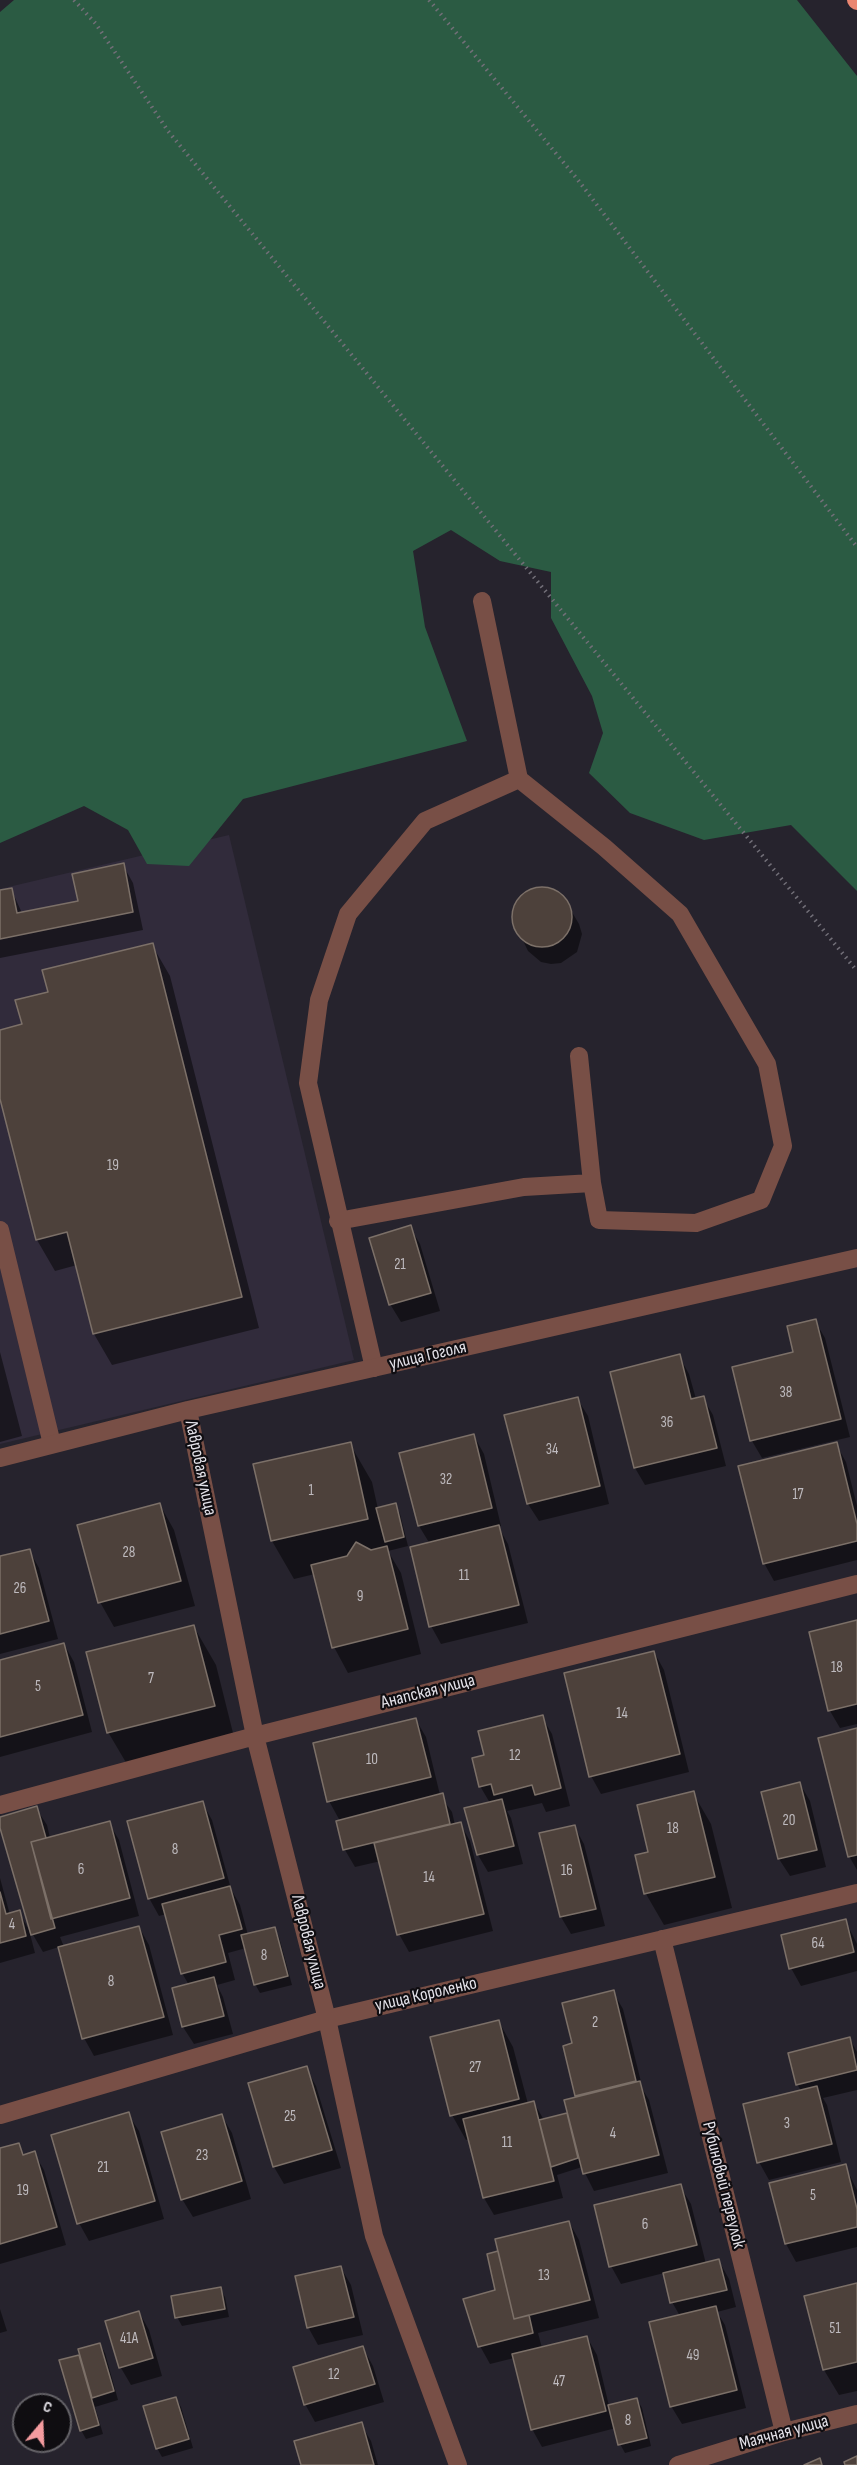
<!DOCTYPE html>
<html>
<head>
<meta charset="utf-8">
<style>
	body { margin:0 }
	#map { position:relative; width:857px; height:2465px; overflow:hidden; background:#26232d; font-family:"Sofia Sans Condensed",sans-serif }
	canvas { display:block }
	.north { position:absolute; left:12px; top:2393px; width:60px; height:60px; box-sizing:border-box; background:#0f0d11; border:2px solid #646267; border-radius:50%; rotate:19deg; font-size:16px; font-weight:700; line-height:24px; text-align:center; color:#e4e2e9 }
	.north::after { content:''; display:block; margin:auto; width:21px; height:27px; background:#f49b9f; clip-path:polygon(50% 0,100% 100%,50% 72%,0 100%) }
</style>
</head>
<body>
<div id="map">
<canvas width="857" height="2465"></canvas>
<div class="north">С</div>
</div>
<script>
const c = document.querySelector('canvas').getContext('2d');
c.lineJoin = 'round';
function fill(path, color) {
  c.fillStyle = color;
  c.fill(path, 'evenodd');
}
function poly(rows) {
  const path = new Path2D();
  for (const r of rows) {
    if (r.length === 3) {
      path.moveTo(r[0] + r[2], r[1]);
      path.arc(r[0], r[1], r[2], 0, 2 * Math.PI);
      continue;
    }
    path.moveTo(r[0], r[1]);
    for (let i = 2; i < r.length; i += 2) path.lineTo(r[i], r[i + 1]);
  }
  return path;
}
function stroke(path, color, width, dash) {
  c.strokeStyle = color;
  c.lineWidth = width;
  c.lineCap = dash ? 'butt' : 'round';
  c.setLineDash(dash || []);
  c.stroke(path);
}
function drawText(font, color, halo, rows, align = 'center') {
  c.font = font + ' "Sofia Sans Condensed",sans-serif';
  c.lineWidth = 4.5;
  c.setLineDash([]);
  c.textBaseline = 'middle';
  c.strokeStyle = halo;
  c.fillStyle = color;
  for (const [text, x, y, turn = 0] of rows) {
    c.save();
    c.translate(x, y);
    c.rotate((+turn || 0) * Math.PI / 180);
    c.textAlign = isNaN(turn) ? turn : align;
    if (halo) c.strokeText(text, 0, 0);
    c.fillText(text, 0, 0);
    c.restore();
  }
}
fill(poly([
	[229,835,354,1360,0,1444,0,889]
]), '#312b3b');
fill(poly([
	[14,0,797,0,857,76,857,891,791,825,704,840,630,813,589,773,603,733,592,696,551,618,551,572,500,561,451,530,413,551,425,627,467,741,243,799,189,866,147,864,128,830,84,806,0,843,0,12]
]), '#2b5b43');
fill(poly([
	[123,865,133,883,143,930,0,958,0,891,11,889,22,913,80,902],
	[542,888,552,890,563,897,579,924,582,934,577,952,561,963,551,964,541,962,528,951,514,922,514,912,517,903,524,895],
	[152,945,170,976,259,1328,112,1365,94,1334,77,1265,55,1271,37,1240,0,1093,0,1032,24,1025,50,993],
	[410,1227,420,1244,440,1311,401,1322,390,1304],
	[815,1321,825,1338,850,1437,762,1458,752,1441,795,1353],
	[0,1352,22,1436,0,1442],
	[679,1356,689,1374,696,1399,703,1398,713,1415,726,1466,645,1485,635,1468],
	[577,1398,588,1416,609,1504,539,1521,528,1504],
	[474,1436,484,1454,501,1526,498,1526,508,1544,528,1623,441,1644,431,1626,430,1544,419,1526,401,1454],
	[350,1444,372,1482,378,1509,395,1505,400,1514,408,1546,388,1551,401,1573,421,1654,348,1673,334,1647,315,1574,294,1579,272,1541],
	[836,1444,846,1462,857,1506,857,1560,774,1581,764,1563],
	[160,1505,174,1530,195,1606,114,1627,100,1602],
	[29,1550,39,1568,58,1639,0,1654,0,1558],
	[857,1622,857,1724,840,1728,830,1711,810,1633],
	[194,1627,216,1665,236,1745,131,1771,108,1732],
	[64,1644,74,1662,92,1732,0,1757,0,1662],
	[654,1652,664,1670,689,1772,601,1794,591,1776],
	[542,1717,552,1734,570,1806,546,1812,542,1803,507,1811,511,1818,523,1864,488,1872,478,1855,466,1809,490,1803,480,1786,486,1756],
	[416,1720,426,1737,440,1795,452,1812,455,1825,460,1823,470,1841,493,1931,409,1952,399,1934,381,1861,355,1867,345,1850,338,1822,340,1821,329,1801],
	[857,1730,857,1870,849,1856],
	[800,1784,810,1801,826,1867,790,1876,779,1859],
	[693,1793,711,1824,732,1908,664,1925,646,1894,637,1856,650,1853],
	[202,1802,212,1820,231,1889,240,1905,248,1935,274,1928,279,1937,292,1985,260,1993,255,1984,246,1948,228,1953,235,1980,217,1985,223,1997,233,2034,194,2044,183,2027,174,1990,189,1985,182,1973,166,1914,159,1916,149,1898],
	[36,1808,47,1825,50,1838,109,1823,119,1840,139,1916,60,1937,64,1947,139,1927,149,1945,173,2035,94,2056,84,2038,59,1947,43,1952,32,1933,0,1823,0,1818],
	[574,1826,584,1844,605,1926,571,1934,561,1917,541,1834],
	[0,1878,10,1915,19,1912,29,1930,35,1953,0,1963],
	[845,1920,857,1944,857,1971,801,1986,791,1968],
	[613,1992,623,2009,643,2090,649,2100,668,2173,594,2191,582,2167,557,2175,563,2198,494,2215,484,2198,470,2139,466,2140,452,2115,499,2022,513,2047,528,2104,534,2103,544,2120,569,2114,577,2098,564,2047,574,2045],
	[850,2039,857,2052,857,2090,823,2098,827,2105,841,2162,769,2180,759,2162,801,2091,797,2084],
	[306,2068,316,2086,341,2168,284,2184,274,2167,250,2084],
	[128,2114,139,2131,164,2219,89,2241,79,2223],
	[222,2116,232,2133,251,2199,193,2217,182,2199],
	[18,2144,25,2156,34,2153,44,2170,66,2245,0,2264,0,2150],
	[845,2166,857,2190,857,2247,796,2262,786,2244,771,2184],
	[680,2186,691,2204,706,2264,719,2261,729,2279,736,2307,717,2312,725,2325,746,2408,682,2424,671,2406,680,2316,672,2302,664,2273,621,2284,611,2266],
	[569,2222,579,2240,599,2318,538,2333,542,2348,587,2337,597,2355,609,2406,637,2399,642,2408,651,2446,625,2453,620,2444,616,2428,542,2447,532,2429,514,2358,490,2364,480,2346,497,2291],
	[341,2268,351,2285,363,2335,318,2345,308,2327],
	[857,2285,857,2391,839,2395,824,2370,806,2297],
	[220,2289,225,2297,229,2317,182,2326,177,2317],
	[0,2309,7,2331,0,2333],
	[139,2312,149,2330,162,2376,131,2385,121,2368,107,2322],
	[100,2344,105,2353,118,2400,95,2407,103,2434,86,2439,81,2430,61,2361,82,2356],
	[363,2348,373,2366,384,2402,315,2422,305,2404],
	[176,2398,181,2407,193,2448,162,2457,157,2448],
	[361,2424,371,2441,378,2465,303,2465]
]), '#0007');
const building = poly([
	[124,863,133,912,0,939,0,890,12,888,17,913,78,901,72,874,124,863],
	[542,917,30],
	[153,943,242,1297,93,1334,67,1232,36,1240,0,1099,0,1030,22,1024,15,1000,48,992,42,970,153,943],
	[411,1225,431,1293,389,1305,369,1238,411,1225],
	[816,1319,841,1419,750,1441,732,1367,793,1352,787,1326,816,1319],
	[680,1354,691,1399,704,1396,717,1448,634,1468,610,1372,680,1354],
	[578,1397,600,1486,527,1504,504,1415,578,1397],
	[474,1434,492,1508,418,1526,399,1453,474,1434],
	[351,1442,368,1519,271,1541,253,1464,351,1442],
	[837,1442,857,1524,857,1541,763,1564,738,1466,837,1442],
	[160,1503,181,1581,98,1603,77,1525,160,1503],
	[396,1503,404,1537,385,1542,376,1508,396,1503],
	[499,1525,519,1605,429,1627,410,1547,499,1525],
	[356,1542,371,1550,387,1546,408,1629,332,1648,311,1565,347,1556,356,1542],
	[30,1549,49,1621,0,1634,0,1556,30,1549],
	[857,1620,857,1704,828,1711,809,1632,857,1620],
	[194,1625,215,1706,107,1733,86,1652,194,1625],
	[64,1643,83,1715,0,1737,0,1660,64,1643],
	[654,1651,680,1754,589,1777,564,1673,654,1651],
	[543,1715,561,1788,535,1795,532,1785,494,1795,491,1784,479,1787,472,1758,484,1755,478,1731,543,1715],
	[416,1718,431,1777,327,1802,313,1743,416,1718],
	[857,1728,857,1855,848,1857,818,1738,857,1728],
	[800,1782,817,1850,778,1859,761,1792,800,1782],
	[694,1791,715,1877,644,1894,635,1855,648,1852,637,1805,694,1791],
	[443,1793,450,1824,343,1850,336,1821,443,1793],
	[502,1799,514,1846,477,1855,464,1808,502,1799],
	[203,1801,224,1878,148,1899,127,1821,203,1801],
	[37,1806,46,1838,31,1842,55,1928,31,1935,0,1828,0,1817,37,1806],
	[110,1821,130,1898,51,1919,31,1842,110,1821],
	[461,1822,484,1914,397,1935,374,1843,461,1822],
	[575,1825,596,1909,560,1917,539,1833,575,1825],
	[230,1886,242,1929,219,1935,226,1962,181,1974,162,1904,230,1886],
	[0,1892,6,1914,20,1910,26,1936,0,1943,0,1892],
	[846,1919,854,1952,789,1969,781,1935,846,1919],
	[139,1926,164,2017,82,2039,58,1947,139,1926],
	[275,1927,288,1976,254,1985,241,1935,275,1927],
	[214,1977,224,2016,182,2027,172,1988,214,1977],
	[614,1990,636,2081,575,2096,563,2046,572,2043,562,2003,614,1990],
	[499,2020,519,2099,450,2116,430,2037,499,2020],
	[850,2037,857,2070,796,2085,788,2053,850,2037],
	[307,2066,332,2150,273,2167,248,2083,307,2066],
	[640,2081,659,2155,583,2174,564,2100,640,2081],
	[817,2086,832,2144,757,2163,743,2104,817,2086],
	[534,2101,554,2181,483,2198,463,2119,534,2101],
	[129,2112,155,2201,77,2224,51,2135,129,2112],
	[567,2113,578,2158,551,2167,539,2120,567,2113],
	[222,2114,242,2181,181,2200,161,2132,222,2114],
	[19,2143,23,2155,35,2151,57,2227,0,2244,0,2148,19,2143],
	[846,2164,857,2209,857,2227,785,2244,769,2183,846,2164],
	[681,2184,697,2245,609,2267,594,2205,681,2184],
	[569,2221,590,2300,514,2319,495,2239,569,2221],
	[498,2251,514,2319,529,2315,533,2333,478,2347,463,2299,495,2290,487,2254,498,2251],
	[719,2259,727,2290,670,2303,663,2273,719,2259],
	[341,2266,354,2317,307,2328,295,2276,341,2266],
	[857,2283,857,2362,823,2370,804,2296,857,2283],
	[221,2287,225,2309,175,2318,171,2296,221,2287],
	[716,2306,737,2390,670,2407,649,2322,716,2306],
	[139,2311,153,2358,119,2368,105,2321,139,2311],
	[587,2336,606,2411,531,2430,512,2354,587,2336],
	[100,2343,114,2391,92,2398,78,2349,100,2343],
	[363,2346,375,2384,304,2405,293,2367,363,2346],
	[79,2355,99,2425,80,2431,59,2360,79,2355],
	[176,2397,189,2439,156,2449,143,2406,176,2397],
	[637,2398,647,2438,618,2445,608,2405,637,2398],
	[362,2422,374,2465,301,2465,294,2441,362,2422],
	[857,2456,857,2465,845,2465,844,2462,857,2456],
	[820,2458,822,2465,804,2465,820,2458]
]);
fill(building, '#4d413b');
stroke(building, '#7c7068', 1.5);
stroke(poly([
	[74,0,96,24,168,131,857,971],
	[429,0,578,180,857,547]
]), '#726f78', 4, [1.5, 4.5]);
stroke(poly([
	[519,779,604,847,680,914,767,1064,783,1146,761,1200,696,1223,599,1220,592,1183],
	[338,1221,524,1187,592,1183,579,1056],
	[0,1230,52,1444],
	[374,1368,308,1083,319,1000,348,914,425,821,519,779,482,601]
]), '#784f46', 18);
stroke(poly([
	[188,1410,255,1736,327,2019,374,2236,458,2465],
	[0,1458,188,1410,857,1258],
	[0,1805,255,1736,857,1584],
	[662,1939,784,2432],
	[0,2115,327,2019,857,1893],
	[678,2465,784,2432,857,2414]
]), '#784f46', 18);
stroke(poly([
	[856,0,857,1]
]), '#ea8671', 18);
drawText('15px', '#bebabe', null, [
	["19",113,1166],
	["21",400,1265],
	["38",786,1393],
	["36",667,1423],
	["34",552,1450],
	["32",446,1480],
	["1",311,1491],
	["17",798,1495],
	["28",129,1553],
	["11",464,1576],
	["26",20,1589],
	["9",360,1597],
	["18",837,1668],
	["7",151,1679],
	["5",38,1687],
	["14",622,1714],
	["12",515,1756],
	["10",372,1760],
	["20",789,1821],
	["18",673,1829],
	["8",175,1850],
	["6",81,1870],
	["16",567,1871],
	["14",429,1878],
	["4",12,1925],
	["64",818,1944],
	["8",264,1956],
	["8",111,1982],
	["2",595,2023],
	["27",475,2068],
	["25",290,2117],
	["3",787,2124],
	["4",613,2134],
	["11",507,2143],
	["23",202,2156],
	["21",103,2168],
	["19",23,2191],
	["5",813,2196],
	["6",645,2225],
	["13",544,2276],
	["51",835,2329],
	["41А",129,2339],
	["49",693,2356],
	["12",334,2375],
	["47",559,2382],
	["8",628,2421]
]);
drawText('18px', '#e4e2e9', '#0f0d11', [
	["улица Гоголя",428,1356,-13],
	["Лавровая улица",200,1468,78],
	["Анапская улица",428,1692,-14],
	["Лавровая улица",308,1942,76],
	["улица Короленко",426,1995,-13],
	["Рубиновый переулок",723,2185,76],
	["Маячная улица",784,2433,-15]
]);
</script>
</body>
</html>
